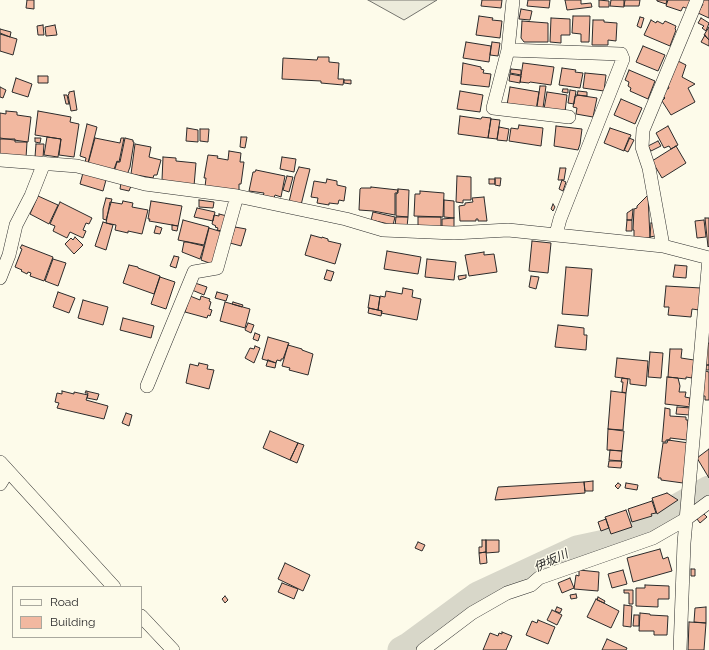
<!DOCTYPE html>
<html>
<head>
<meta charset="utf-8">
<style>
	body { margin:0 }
	#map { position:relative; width:709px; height:650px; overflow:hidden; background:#fdfbea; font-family:Raleway,sans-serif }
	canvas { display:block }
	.legend { position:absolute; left:12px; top:586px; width:130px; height:52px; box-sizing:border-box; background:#fdfbea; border:1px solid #a9a89e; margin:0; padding:5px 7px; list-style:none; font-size:12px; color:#2b2b2b }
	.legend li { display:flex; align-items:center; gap:8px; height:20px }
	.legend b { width:20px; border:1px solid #a9a89e }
</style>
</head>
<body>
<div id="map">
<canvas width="709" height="650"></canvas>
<ul class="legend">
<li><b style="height:5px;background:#fdfbea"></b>Road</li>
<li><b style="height:11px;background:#f2b8a0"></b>Building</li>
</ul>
</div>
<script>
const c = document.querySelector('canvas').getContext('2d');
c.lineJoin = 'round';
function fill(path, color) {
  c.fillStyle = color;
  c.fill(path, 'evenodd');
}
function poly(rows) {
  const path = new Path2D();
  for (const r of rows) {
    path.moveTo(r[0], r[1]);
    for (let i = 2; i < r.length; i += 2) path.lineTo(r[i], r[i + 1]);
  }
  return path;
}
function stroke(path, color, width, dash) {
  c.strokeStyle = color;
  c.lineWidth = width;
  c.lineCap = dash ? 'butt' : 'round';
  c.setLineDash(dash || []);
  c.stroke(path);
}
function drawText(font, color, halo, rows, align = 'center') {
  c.font = font + ' Raleway,"Noto Sans JP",sans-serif';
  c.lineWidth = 3;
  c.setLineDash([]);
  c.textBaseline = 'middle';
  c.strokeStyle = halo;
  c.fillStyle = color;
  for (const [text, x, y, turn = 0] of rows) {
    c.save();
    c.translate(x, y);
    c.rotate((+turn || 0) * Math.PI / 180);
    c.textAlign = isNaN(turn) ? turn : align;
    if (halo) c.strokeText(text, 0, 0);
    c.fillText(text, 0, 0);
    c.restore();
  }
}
const green = poly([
	[368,0,437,0,404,20,368,0]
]);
fill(green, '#ecebdb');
stroke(green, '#74746e', 1);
stroke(poly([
	[401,650,410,645,478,595,577,549,619,540,709,489]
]), '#d8d7c9', 27);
const building = poly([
	[27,0,34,0,34,9,26,8,27,0],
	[482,0,502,0,501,8,481,6,482,0],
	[528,0,550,0,549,8,527,6,528,0],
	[565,0,581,0,581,4,591,3,592,7,567,10,565,0],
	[599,0,609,1,609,7,599,7,599,0],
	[611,0,624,0,624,7,610,6,611,0],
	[625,0,640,0,639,6,624,6,625,0],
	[657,0,667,0,666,4,657,1,657,0],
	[668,0,695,0,691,10,683,7,681,11,666,6,668,0],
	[704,0,709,0,709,18,698,13,703,4,702,3,704,0],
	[521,9,532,11,530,20,519,19,521,9],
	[479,16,493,18,492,20,502,21,500,38,476,35,479,16],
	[573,16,590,16,589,42,581,42,581,34,572,33,573,16],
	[640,17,644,18,641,28,637,26,640,17],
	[551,18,570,19,570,35,561,35,561,43,550,42,551,18],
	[701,18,709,23,706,31,702,28,704,26,698,23,701,18],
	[593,20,604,20,604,22,617,23,616,41,608,40,608,45,592,45,593,20],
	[651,20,656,23,657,21,663,24,665,21,676,26,675,29,676,30,670,46,644,35,651,20],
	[522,21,548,23,548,42,524,42,521,38,522,21],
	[43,25,44,35,38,35,37,26,43,25],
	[55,25,57,35,46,36,45,27,55,25],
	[709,27,709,40,704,35,709,27],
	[0,29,11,32,10,37,0,33,0,29],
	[0,34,17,39,13,55,0,51,0,34],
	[705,35,709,40,709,46,701,42,705,35],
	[466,42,491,46,489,62,463,58,466,42],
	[492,42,500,43,498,56,490,55,492,42],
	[643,46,665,55,658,71,636,62,643,46],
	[318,57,329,57,329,62,339,63,338,79,344,79,343,85,321,83,321,81,282,79,283,58,317,60,318,57],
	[678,61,686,65,682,77,695,84,688,88,695,102,671,115,662,101,665,98,663,96,666,90,669,88,668,86,678,61],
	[463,63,481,67,481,69,484,70,483,73,491,74,489,87,461,84,463,63],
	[523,63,554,67,551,85,530,82,529,83,520,82,523,63],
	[562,68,576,70,575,72,583,73,580,88,559,85,562,68],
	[511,69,521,70,521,75,510,73,511,69],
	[629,70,655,81,648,99,630,91,631,88,628,86,629,82,625,80,629,70],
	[585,73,606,75,604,91,583,88,585,73],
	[510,74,521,76,520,83,509,81,510,74],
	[38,76,48,76,48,83,38,83,38,76],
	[16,78,32,84,28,97,12,92,16,78],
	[344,80,351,80,351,84,344,83,344,80],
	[540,86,546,86,543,108,537,107,540,86],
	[0,87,6,90,3,98,0,97,0,87],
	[510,87,539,92,536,110,507,105,510,87],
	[563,89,568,89,568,93,562,92,563,89],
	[570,90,576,91,574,104,568,103,570,90],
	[74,91,77,110,71,111,68,95,69,94,69,92,74,91],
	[460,91,483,95,480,112,457,109,460,91],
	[578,91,587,92,587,96,577,95,578,91],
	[547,92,567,95,565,112,544,109,547,92],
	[64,95,67,95,69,104,66,104,64,95],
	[577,95,597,98,593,117,576,114,577,108,573,107,575,96,577,96,577,95],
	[621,99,642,108,635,124,614,115,621,99],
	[6,111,17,112,17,115,31,117,28,142,0,138,0,113,6,114,6,111],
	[38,111,71,117,70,122,79,124,74,157,59,155,61,139,35,135,38,111],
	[460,116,481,119,482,117,491,118,488,138,458,134,460,116],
	[491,119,500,120,497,139,488,138,491,119],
	[87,124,97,127,88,163,85,163,86,158,80,156,87,124],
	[519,125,543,128,541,146,509,141,511,128,518,129,519,125],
	[556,126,582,129,580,144,578,150,554,146,556,126],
	[668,126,678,145,671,149,669,146,664,148,656,133,668,126],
	[499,127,509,129,507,141,497,140,499,127],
	[187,128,198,130,198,142,186,141,187,128],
	[610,128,631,135,624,151,604,143,610,128],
	[200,129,209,129,208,142,200,141,200,129],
	[47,137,61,139,58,157,44,155,47,137],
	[241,137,247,137,245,148,240,147,241,137],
	[35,138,41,138,40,143,35,142,35,138],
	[95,138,120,143,121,138,124,138,119,162,117,161,113,172,88,164,95,138],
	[125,138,133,140,133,142,134,142,130,167,127,175,114,172,117,162,120,162,125,138],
	[629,138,634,140,628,152,624,150,629,138],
	[0,139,15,139,15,142,27,142,26,158,0,157,0,139],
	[658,141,661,146,651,151,648,146,658,141],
	[36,144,44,144,43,158,35,157,36,144],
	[135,144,151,147,149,157,161,160,157,175,154,175,153,178,131,174,135,144],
	[676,146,686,163,662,178,652,161,676,146],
	[229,151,241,153,240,162,244,162,241,184,239,184,239,190,205,187,206,178,204,178,208,155,218,156,217,158,228,160,229,151],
	[163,157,176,158,176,161,196,163,194,186,164,184,164,180,162,180,163,157],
	[282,157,296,159,294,172,280,169,282,157],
	[299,167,310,169,301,205,289,202,295,176,299,167],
	[560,168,566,168,564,180,558,180,560,168],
	[256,170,285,176,281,197,275,195,274,198,263,196,264,193,249,191,253,172,255,172,256,170],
	[83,173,106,180,103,191,80,184,83,173],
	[287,176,293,177,289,192,283,190,287,176],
	[457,176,471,177,471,200,463,200,463,203,456,202,457,176],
	[495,178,501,178,500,186,495,185,495,178],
	[327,179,337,181,337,185,346,187,344,201,339,200,338,204,329,203,329,205,317,203,318,198,311,197,314,181,326,183,327,179],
	[489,179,495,179,495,184,489,184,489,179],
	[562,180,566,182,563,191,559,189,562,180],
	[121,183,131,186,129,191,120,189,121,183],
	[371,187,398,190,397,193,395,193,395,215,373,211,359,210,360,189,361,188,371,188,371,187],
	[398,189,409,190,408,217,396,216,396,194,398,193,398,189],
	[420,191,444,193,443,217,414,216,415,194,420,194,420,191],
	[648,195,650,238,634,238,634,230,633,230,634,209,637,208,637,206,648,195],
	[38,196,58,205,49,224,30,214,38,196],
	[484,197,487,221,478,221,478,219,476,219,476,221,460,221,459,206,465,205,465,203,473,202,472,198,484,197],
	[106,198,112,199,106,220,103,219,103,209,106,198],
	[199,200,214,202,213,208,199,207,199,200],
	[444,200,454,201,454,218,444,217,444,200],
	[123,201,133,203,132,207,148,210,142,234,128,231,128,233,115,230,116,225,106,223,110,202,122,204,123,201],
	[151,201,182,206,178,226,149,221,150,219,148,219,151,201],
	[60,202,92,218,89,224,86,223,83,230,86,231,83,238,70,232,67,238,53,231,55,226,50,224,60,202],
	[553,204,555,207,553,211,551,209,553,204],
	[197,208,215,212,213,221,194,217,197,208],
	[633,209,632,220,627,220,627,213,633,209],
	[373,212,395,217,393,225,371,220,373,212],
	[219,214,227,216,222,231,217,230,218,228,215,227,216,226,212,224,214,215,219,216,219,214],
	[396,217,408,217,407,227,395,226,396,217],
	[418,217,441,217,441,227,418,227,418,217],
	[454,218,454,227,442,227,442,219,454,218],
	[705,218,709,218,709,246,708,247,705,218],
	[183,220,209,227,204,245,178,240,183,220],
	[627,220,632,220,632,231,626,231,627,220],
	[704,220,706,237,697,238,695,221,704,220],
	[103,222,113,225,106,250,95,246,103,222],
	[651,223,653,223,655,236,650,237,651,223],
	[172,225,178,226,177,231,172,230,172,225],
	[156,226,162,228,160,234,154,233,156,226],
	[235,227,246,229,241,246,230,243,235,227],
	[209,228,222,232,212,264,201,260,209,228],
	[311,235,322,238,322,237,328,239,328,241,341,244,335,264,305,255,311,235],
	[75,237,83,245,74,254,65,244,71,238,73,240,75,237],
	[532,241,551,243,548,273,529,271,532,241],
	[184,242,187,242,204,246,200,259,182,252,184,242],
	[22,245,53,257,44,281,30,276,31,273,28,272,27,274,21,271,22,270,15,267,22,249,20,248,22,245],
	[387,251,421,257,418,274,384,269,387,251],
	[484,252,484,255,494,254,497,272,469,276,465,255,484,252],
	[174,256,179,257,176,268,170,266,174,256],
	[53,259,66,263,58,286,45,281,53,259],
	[427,259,456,262,454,280,425,277,427,259],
	[129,265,138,267,138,268,160,276,154,294,123,283,129,265],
	[675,265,687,266,686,278,673,277,675,265],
	[566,267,592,269,588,316,562,314,566,267],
	[327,270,334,272,331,281,324,279,327,270],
	[466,275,466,278,459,280,458,276,466,275],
	[531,276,539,277,536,289,529,287,531,276],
	[160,277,175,282,166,309,151,304,160,277],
	[195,283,207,287,204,295,192,290,195,283],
	[666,286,701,288,699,310,692,309,691,317,668,315,669,307,664,307,666,286],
	[403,288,413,290,412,297,421,299,417,320,381,313,382,311,378,310,380,296,385,297,386,291,402,294,403,288],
	[58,292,75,298,69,313,53,307,58,292],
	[217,292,228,295,226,301,215,298,217,292],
	[370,295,380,297,378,310,368,308,370,295],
	[190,296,200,300,201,296,210,299,209,301,211,302,209,309,212,310,210,316,208,315,207,318,185,312,190,296],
	[83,300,108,307,103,325,78,318,83,300],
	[225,302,250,309,245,328,220,321,225,302],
	[233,302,243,305,242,307,232,304,233,302],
	[369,308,382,311,381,316,368,313,369,308],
	[123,318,154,326,151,338,120,330,123,318],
	[248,323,254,325,251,333,245,330,248,323],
	[558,325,584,328,584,335,587,335,586,350,555,347,558,325],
	[255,333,260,335,258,341,253,339,255,333],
	[268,337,289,343,283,359,281,359,281,361,277,360,276,363,262,359,268,337],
	[707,343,709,343,709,365,706,365,707,343],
	[288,345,302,349,302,350,313,354,308,375,289,370,290,368,282,366,288,345],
	[255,346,260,348,254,363,245,358,250,348,254,349,255,346],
	[670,349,682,349,681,358,694,360,692,378,686,377,686,379,668,377,670,349],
	[650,352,663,353,661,378,648,377,650,352],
	[617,358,648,361,646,386,630,384,630,379,615,377,617,358],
	[268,360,276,363,275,368,266,366,268,360],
	[199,363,208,365,207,369,214,370,209,389,186,383,190,364,198,366,199,363],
	[706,365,709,365,709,370,706,370,706,365],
	[705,371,709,372,709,400,705,400,705,396,703,396,705,371],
	[667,377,678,378,680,386,679,392,686,392,685,397,690,398,689,405,691,405,691,407,665,404,667,377],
	[622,378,628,379,626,393,622,392,623,382,621,382,622,378],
	[62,391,74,394,74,392,88,395,86,400,108,406,104,419,57,408,59,403,55,402,57,393,62,394,62,391],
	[86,391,99,394,97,400,87,398,88,393,85,393,86,391],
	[611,391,626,393,623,430,608,429,611,391],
	[677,407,691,408,690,415,676,414,677,407],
	[665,408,670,409,670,416,686,417,686,420,688,420,687,440,670,438,670,440,666,440,666,442,662,442,665,408],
	[126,413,132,415,129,426,122,423,126,413],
	[608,429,624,431,622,451,607,450,608,429],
	[270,431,298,443,290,460,263,448,270,431],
	[668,440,689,443,683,483,661,480,661,478,658,478,663,443,667,443,668,440],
	[298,443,304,445,297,463,290,460,298,443],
	[709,449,709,478,697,458,709,449],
	[610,450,622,451,621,461,609,460,610,450],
	[609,461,622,461,621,468,608,467,609,461],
	[593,481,593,491,585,491,584,482,593,481],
	[584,482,585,493,495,500,498,487,584,482],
	[618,483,621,485,618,489,615,486,618,483],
	[626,483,638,485,637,490,625,488,626,483],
	[667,493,678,500,657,514,652,498,667,493],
	[652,501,656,513,651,514,652,516,632,522,628,509,652,501],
	[626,510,632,527,611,534,605,517,626,510],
	[703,513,707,517,700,523,697,519,703,513],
	[606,519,609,528,601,531,598,522,606,519],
	[482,540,486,540,486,552,479,553,479,547,482,547,482,540],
	[486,540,499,540,499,552,486,553,486,540],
	[418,542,425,545,422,551,415,548,418,542],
	[660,549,663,559,668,557,672,571,633,582,627,558,660,549],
	[486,552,487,563,480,564,479,553,486,552],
	[285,563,310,575,303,591,278,579,285,563],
	[691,569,695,569,695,576,691,576,691,569],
	[579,570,599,572,598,591,574,589,576,575,579,576,579,570],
	[623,570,627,584,612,588,608,574,623,570],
	[570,578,574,588,562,593,558,583,570,578],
	[282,583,298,589,294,599,278,592,282,583],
	[645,585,669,586,669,599,658,599,658,607,636,606,636,588,645,588,645,585],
	[624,590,633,590,633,604,629,604,629,593,624,593,624,590],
	[576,594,577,598,571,599,570,595,576,594],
	[225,596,228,600,225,603,222,599,225,596],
	[598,597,605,601,604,603,597,600,598,597],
	[596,599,619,611,611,628,587,617,596,599],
	[624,605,632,606,631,627,623,626,624,605],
	[557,607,562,609,560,613,555,611,557,607],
	[706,607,706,623,694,622,695,608,706,607],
	[552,610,562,615,557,625,547,620,552,610],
	[640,613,650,614,650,615,668,616,667,635,654,635,654,631,639,631,640,613],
	[634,615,639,615,639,626,633,626,634,615],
	[538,620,555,627,548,644,526,635,532,621,537,623,538,620],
	[689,622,706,623,704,650,688,650,689,622],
	[502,632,512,636,506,650,483,650,490,633,498,636,499,633,502,634,502,632],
	[607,639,627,648,626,650,602,650,607,639]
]);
fill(building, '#f2b8a0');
stroke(building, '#2b2b2b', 1);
const minor = poly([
	[513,0,508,50,493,108,569,117],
	[508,50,621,54,623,59,560,219,556,234],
	[0,160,77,166,145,184,237,196,346,219,383,230,454,233,508,230,663,246,709,258],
	[663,246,649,168,642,147,643,130,697,0],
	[0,278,9,255,16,225,31,196,44,163],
	[147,386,194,272,217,268,237,196],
	[0,462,114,587],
	[0,484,8,471],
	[141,616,173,650],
	[423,650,472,613,507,593,531,585,539,578,653,538,686,519,709,502],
	[680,650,684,543,709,258]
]);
stroke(minor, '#2b2b2b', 14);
stroke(minor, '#fdfbea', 13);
drawText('italic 12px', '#2b2b2b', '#fdfbea', [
	["伊坂川",551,561,-25]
]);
</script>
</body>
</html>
